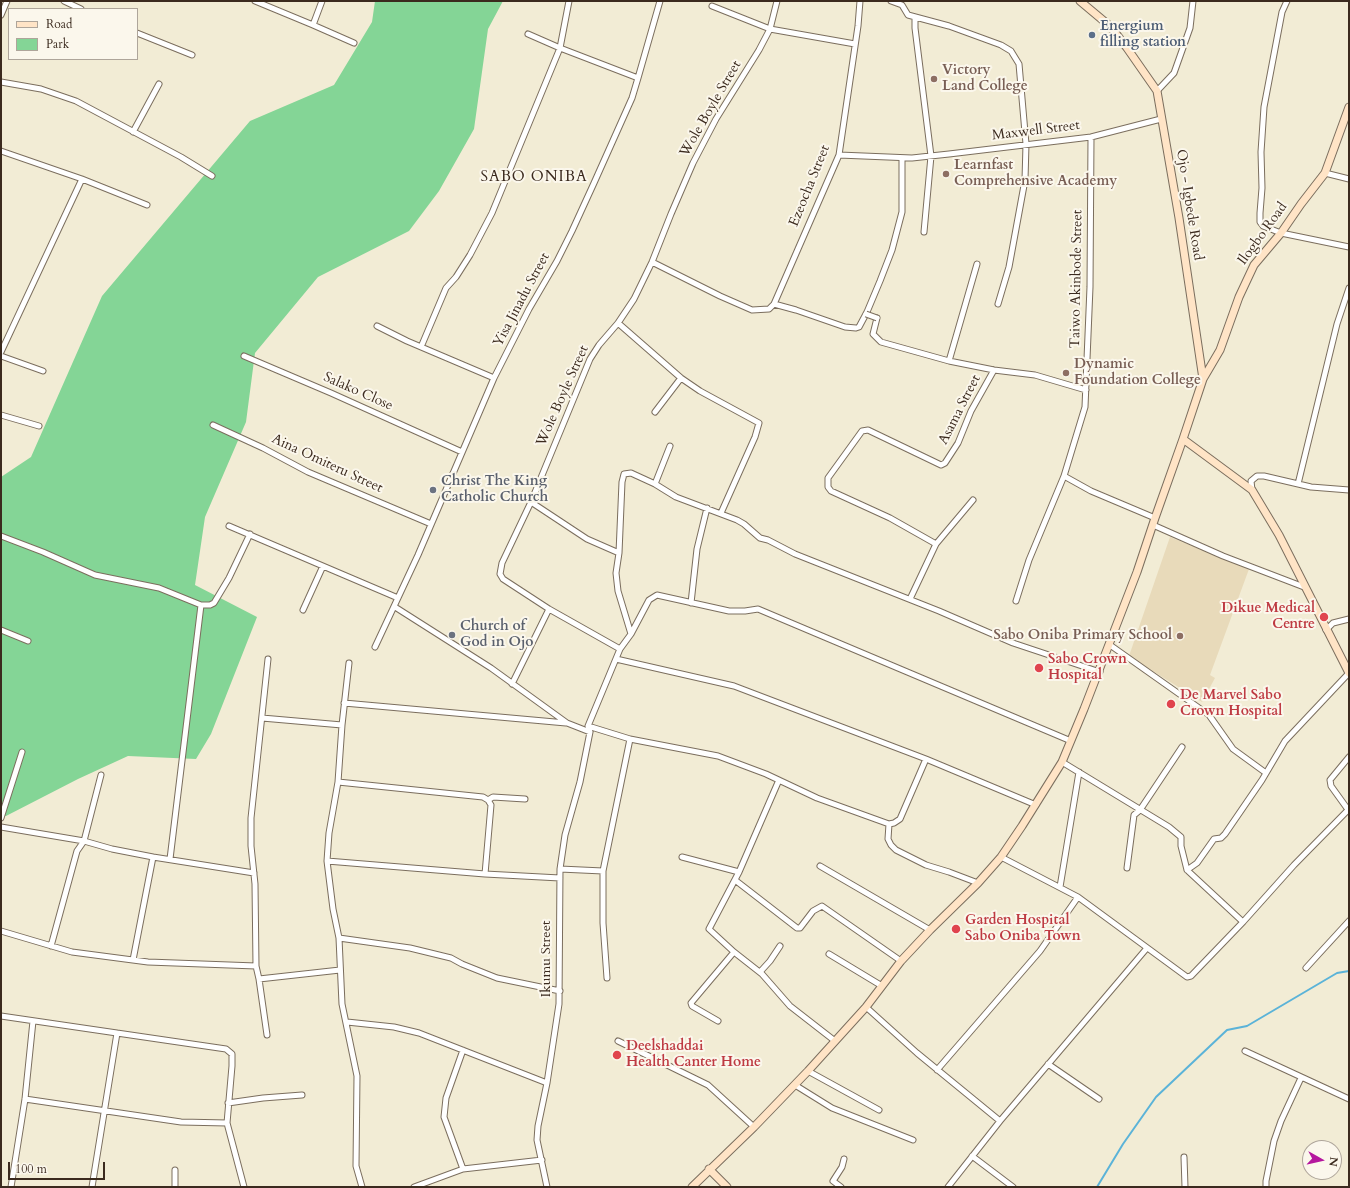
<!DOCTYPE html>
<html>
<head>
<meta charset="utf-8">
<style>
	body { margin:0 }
	#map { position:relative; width:1350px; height:1188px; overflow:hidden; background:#f2ecd5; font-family:Cardo,serif }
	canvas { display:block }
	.frame { position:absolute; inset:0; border:2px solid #3b2a1e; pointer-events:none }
	.legend { position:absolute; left:8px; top:8px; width:130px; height:52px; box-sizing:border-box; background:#fbf7ec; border:1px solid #aea59a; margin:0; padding:5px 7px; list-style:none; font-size:12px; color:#3b2a1e }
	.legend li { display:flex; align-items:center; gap:8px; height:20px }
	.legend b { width:20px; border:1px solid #aea59a }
	.north { position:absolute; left:1302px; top:1140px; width:40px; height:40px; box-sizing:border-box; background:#fbf7ec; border:1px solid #aea59a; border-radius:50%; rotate:98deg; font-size:11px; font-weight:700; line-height:16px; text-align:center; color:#3b2a1e }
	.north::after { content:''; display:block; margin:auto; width:14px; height:18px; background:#b5179e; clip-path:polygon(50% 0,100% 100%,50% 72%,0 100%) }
	.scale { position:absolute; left:8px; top:1162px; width:97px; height:18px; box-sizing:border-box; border:2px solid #3b2a1e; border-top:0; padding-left:5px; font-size:12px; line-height:14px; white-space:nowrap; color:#3b2a1e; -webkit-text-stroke:3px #fbf7ec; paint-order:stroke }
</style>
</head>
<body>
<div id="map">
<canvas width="1350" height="1188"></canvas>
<div class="frame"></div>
<ul class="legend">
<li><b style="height:5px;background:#ffe4c6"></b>Road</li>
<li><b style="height:11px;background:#84d596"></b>Park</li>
</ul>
<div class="north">N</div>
<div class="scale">100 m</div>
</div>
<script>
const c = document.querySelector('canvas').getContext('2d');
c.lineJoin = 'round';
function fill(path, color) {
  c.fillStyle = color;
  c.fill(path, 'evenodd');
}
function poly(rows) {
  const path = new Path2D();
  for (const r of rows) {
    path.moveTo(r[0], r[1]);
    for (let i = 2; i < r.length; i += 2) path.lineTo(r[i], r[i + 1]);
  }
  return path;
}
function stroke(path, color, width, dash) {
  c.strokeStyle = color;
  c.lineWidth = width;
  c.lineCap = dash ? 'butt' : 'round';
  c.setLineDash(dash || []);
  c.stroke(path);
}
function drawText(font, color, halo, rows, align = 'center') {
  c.font = font + ' Cardo,serif';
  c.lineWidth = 4;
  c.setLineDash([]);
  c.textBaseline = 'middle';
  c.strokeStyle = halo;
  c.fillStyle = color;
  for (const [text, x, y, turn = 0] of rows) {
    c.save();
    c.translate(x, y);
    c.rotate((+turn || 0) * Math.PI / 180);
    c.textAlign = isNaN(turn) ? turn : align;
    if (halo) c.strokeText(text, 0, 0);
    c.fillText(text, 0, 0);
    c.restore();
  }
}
fill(poly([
	[1170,537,1249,569,1210,675,1215,678,1202,702,1129,656]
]), '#e8daba');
fill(poly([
	[375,1,503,1,488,29,474,129,439,191,409,231,318,277,255,353,246,422,205,517,195,585,257,617,211,734,196,759,128,756,78,779,6,816,1,816,1,477,31,457,102,296,250,121,334,85,372,22]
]), '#84d596');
stroke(poly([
	[1097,1187,1123,1144,1156,1097,1227,1030,1247,1026,1337,973,1349,971]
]), '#5bb3d8', 2);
const street = poly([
	[64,1,81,9],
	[255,1,313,25,322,1],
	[891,1,902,5,908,15,949,26,1001,45,1011,51,1019,64,1026,144,1025,180,1009,267,998,304],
	[1287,1,1282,12,1264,107,1261,152,1262,188,1260,213,1260,222,1263,226,1281,233,1349,247],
	[712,6,770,29,855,44],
	[1,15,7,1],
	[915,18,915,28,931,156,924,232],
	[313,25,354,43],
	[137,33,192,55],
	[528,34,560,48,569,1],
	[1,82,41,89,76,101,181,157,212,176],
	[1157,91,1174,73,1190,28,1193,1],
	[133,132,159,84],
	[1,151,82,179,147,205],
	[839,155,912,158,949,154,1091,137,1161,119],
	[1325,173,1349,179],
	[652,262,720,296,752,310,769,309,774,304,796,310,845,327,856,328,859,327,867,312,880,281,892,250,902,212,902,158],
	[774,304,839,155,858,26,860,1],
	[877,318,873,334,881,342,949,361,994,370,1035,375,1086,390],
	[618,323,681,378,700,391,759,423,755,437,721,513],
	[377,326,407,341,494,378],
	[421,347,446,288,456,277,470,255,492,213,560,48,638,78],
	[1,352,82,179],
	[1,356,43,371],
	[244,356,331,393,462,452],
	[949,361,977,264],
	[655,412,681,378],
	[1,415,39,426],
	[213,425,263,448,308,472,431,524],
	[1064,476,1091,491,1155,518],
	[655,484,670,446],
	[1298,484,1337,324,1349,288],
	[1252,490,1251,481,1257,476,1264,476,1311,487,1349,490],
	[531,502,587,539,619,553,616,573,618,591,631,634,620,649,588,726,590,732,580,782,565,835,560,869,559,1004,547,1083,538,1126,537,1140,547,1187],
	[1153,525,1223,556,1304,587],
	[229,526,398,598],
	[1,536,43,552,95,575,159,588,201,605,210,605,214,603,229,578,250,534],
	[936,544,890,518,831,491,828,487,828,478,862,431,868,430,941,465,945,463,958,443,971,411,994,370],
	[619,553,622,482,624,474,631,473,655,484,676,497,737,520,744,524,760,538,768,540,795,554,939,611,1013,643,1100,672],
	[910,599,936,544,973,500],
	[1016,601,1029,560,1064,476,1085,407,1090,287,1091,137],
	[691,603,697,549,707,508],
	[395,607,491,668,567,723,590,732],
	[303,610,323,566],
	[1,630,28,641],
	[1326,630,1333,623,1349,619],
	[631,634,649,600,657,595,729,611,745,611,758,609,1071,741],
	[1110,645,1209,715,1233,749,1266,773],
	[375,647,418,555,494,378,529,309,557,261,572,231,594,183,632,98,638,78,660,1],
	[620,649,549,609,503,579,500,574,502,563,531,502,590,359,599,345,618,323,634,299,652,262,671,214,693,163,716,119,759,50,770,29,777,1],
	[616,659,734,686,926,759,1036,805],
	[349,663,342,725,338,782,329,833,327,861,333,909,339,938,342,1004,357,1076,356,1166,362,1187],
	[512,684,549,609],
	[344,703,566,723],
	[262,718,342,725],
	[588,726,630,739,603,871,603,923,607,978],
	[630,739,718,756,766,774,817,798,889,824,894,823,900,819,926,759],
	[1062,762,1169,827,1181,837,1181,846,1187,870,1243,922],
	[779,780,739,872,709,929,734,952,762,974,790,1006,835,1041],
	[338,782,483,797,488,800,491,805,485,874],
	[488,800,493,797,525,799],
	[1349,811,1331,786,1330,780,1349,757],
	[1,818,22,752],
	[889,824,888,839,891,845,896,850,926,865,949,872,978,883],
	[1,827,84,841,112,849,153,857],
	[682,857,739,872],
	[1001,857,1078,897,1187,977,1191,976,1243,922,1294,865,1348,810],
	[170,859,201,605],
	[327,861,485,874,560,878],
	[820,866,930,930],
	[1127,868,1134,815,1140,810,1182,747],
	[560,869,603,871],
	[1187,870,1197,863,1214,839,1221,838,1225,834,1262,780,1285,741,1349,673],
	[735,880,797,928,800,928,813,911,822,906,901,961],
	[1060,887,1079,772],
	[1,931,72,952,148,962,256,966],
	[339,938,410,948,451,958,462,964,497,978,560,991],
	[51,946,77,851,84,841,101,775],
	[829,954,882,986],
	[133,960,153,857,254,873],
	[1306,968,1349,921],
	[760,972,770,961,780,946],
	[259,979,340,970],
	[866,1007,917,1053,1000,1121],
	[1,1016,226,1049,232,1054,232,1066,227,1123,244,1187],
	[718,1021,692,1006,691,1003,734,952],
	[347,1022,394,1027,419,1033,547,1083],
	[267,1035,259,979,256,966,255,884,251,846,251,818,268,659],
	[618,1041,708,1085,754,1127],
	[463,1050,446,1098,444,1117,463,1169],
	[1245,1051,1349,1099],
	[1048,1064,1099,1099],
	[937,1070,1040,951,1078,897],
	[808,1071,879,1110],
	[795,1085,832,1108,913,1140],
	[25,1099,181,1122,227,1123],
	[228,1103,263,1098,302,1095],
	[972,1156,1013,1187],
	[1184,1157,1185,1187],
	[11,1187,25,1099,33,1021],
	[92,1187,117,1033],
	[175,1187,175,1170],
	[414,1187,463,1169,542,1160],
	[841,1187,833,1181,842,1167,844,1159],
	[948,1187,1000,1121,1147,948],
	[1266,1187,1266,1181,1274,1141,1281,1121,1301,1078]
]);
const secondary = poly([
	[1203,379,1220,350,1239,297,1254,265,1281,233,1301,204,1325,173,1349,107],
	[1183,439,1252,490,1279,535,1349,673],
	[709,1169,727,1187],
	[692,1187,754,1127,808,1071,866,1007,901,961,930,930,978,883,1001,857,1022,826,1062,762,1084,709,1137,572,1155,518,1183,439,1203,379,1179,218,1157,91,1127,48,1111,27,1080,1]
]);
stroke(street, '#7b6e5e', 7);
stroke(secondary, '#7b6e5e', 9);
stroke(street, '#fff', 5);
stroke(secondary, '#ffe4c6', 7);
const streetBridge = poly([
	[866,314,877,318]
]);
stroke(streetBridge, '#7b6e5e', 7, []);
stroke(streetBridge, '#fff', 5);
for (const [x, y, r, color] of [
	[1092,35,4,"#5c6f8a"],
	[934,79,4,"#8d6e63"],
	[946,174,4,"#8d6e63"],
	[1066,373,4,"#8d6e63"],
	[433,490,4,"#6b7280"],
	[1324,617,5,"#e0444e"],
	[452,635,4,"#6b7280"],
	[1180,636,4,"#8d6e63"],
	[1039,668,5,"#e0444e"],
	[1171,704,5,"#e0444e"],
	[956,929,5,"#e0444e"],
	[617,1055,5,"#e0444e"]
]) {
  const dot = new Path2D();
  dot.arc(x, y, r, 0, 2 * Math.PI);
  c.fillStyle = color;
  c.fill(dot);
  stroke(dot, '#fbf7ec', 1.5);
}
drawText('bold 14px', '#4e5e75', '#fbf7ec', [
	["Energium",1100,27],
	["filling station",1100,43]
], 'left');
drawText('bold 14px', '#785e54', '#fbf7ec', [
	["Victory",942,71],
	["Land College",942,87],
	["Learnfast",954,166],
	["Comprehensive Academy",954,182],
	["Dynamic",1074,365],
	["Foundation College",1074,381],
	["Sabo Oniba Primary School",1172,636,"right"]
], 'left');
drawText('14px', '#3b2a1e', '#fbf7ec', [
	["Wole Boyle Street",711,109,-60],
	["Maxwell Street",1036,131,-7],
	["Ezeocha Street",810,186,-68],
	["Ojo - Igbede Road",1189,205,81],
	["Ilogbo Road",1263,234,-54],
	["Taiwo Akinbode Street",1077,279,-89],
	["Yisa Jinadu Street",522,300,-62],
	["Salako Close",358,392,24],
	["Wole Boyle Street",563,396,-66],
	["Asama Street",960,410,-63],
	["Aina Omiteru Street",327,464,25],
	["Ikumu Street",547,959,-90]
]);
drawText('bold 14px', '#5b616d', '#fbf7ec', [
	["Christ The King",441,482],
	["Catholic Church",441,498],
	["Church of",460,627],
	["God in Ojo",460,643]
], 'left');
drawText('bold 14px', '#be3a42', '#fbf7ec', [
	["Dikue Medical",1315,609,"right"],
	["Centre",1315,625,"right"],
	["Sabo Crown",1048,660],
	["Hospital",1048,676],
	["De Marvel Sabo",1180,696],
	["Crown Hospital",1180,712],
	["Garden Hospital",965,921],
	["Sabo Oniba Town",965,937],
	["Deelshaddai",626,1047],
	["Health Canter Home",626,1063]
], 'left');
c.letterSpacing = '1px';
drawText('15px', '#3b2a1e', '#fbf7ec', [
	["SABO ONIBA",534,178]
]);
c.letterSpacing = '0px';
</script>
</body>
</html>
